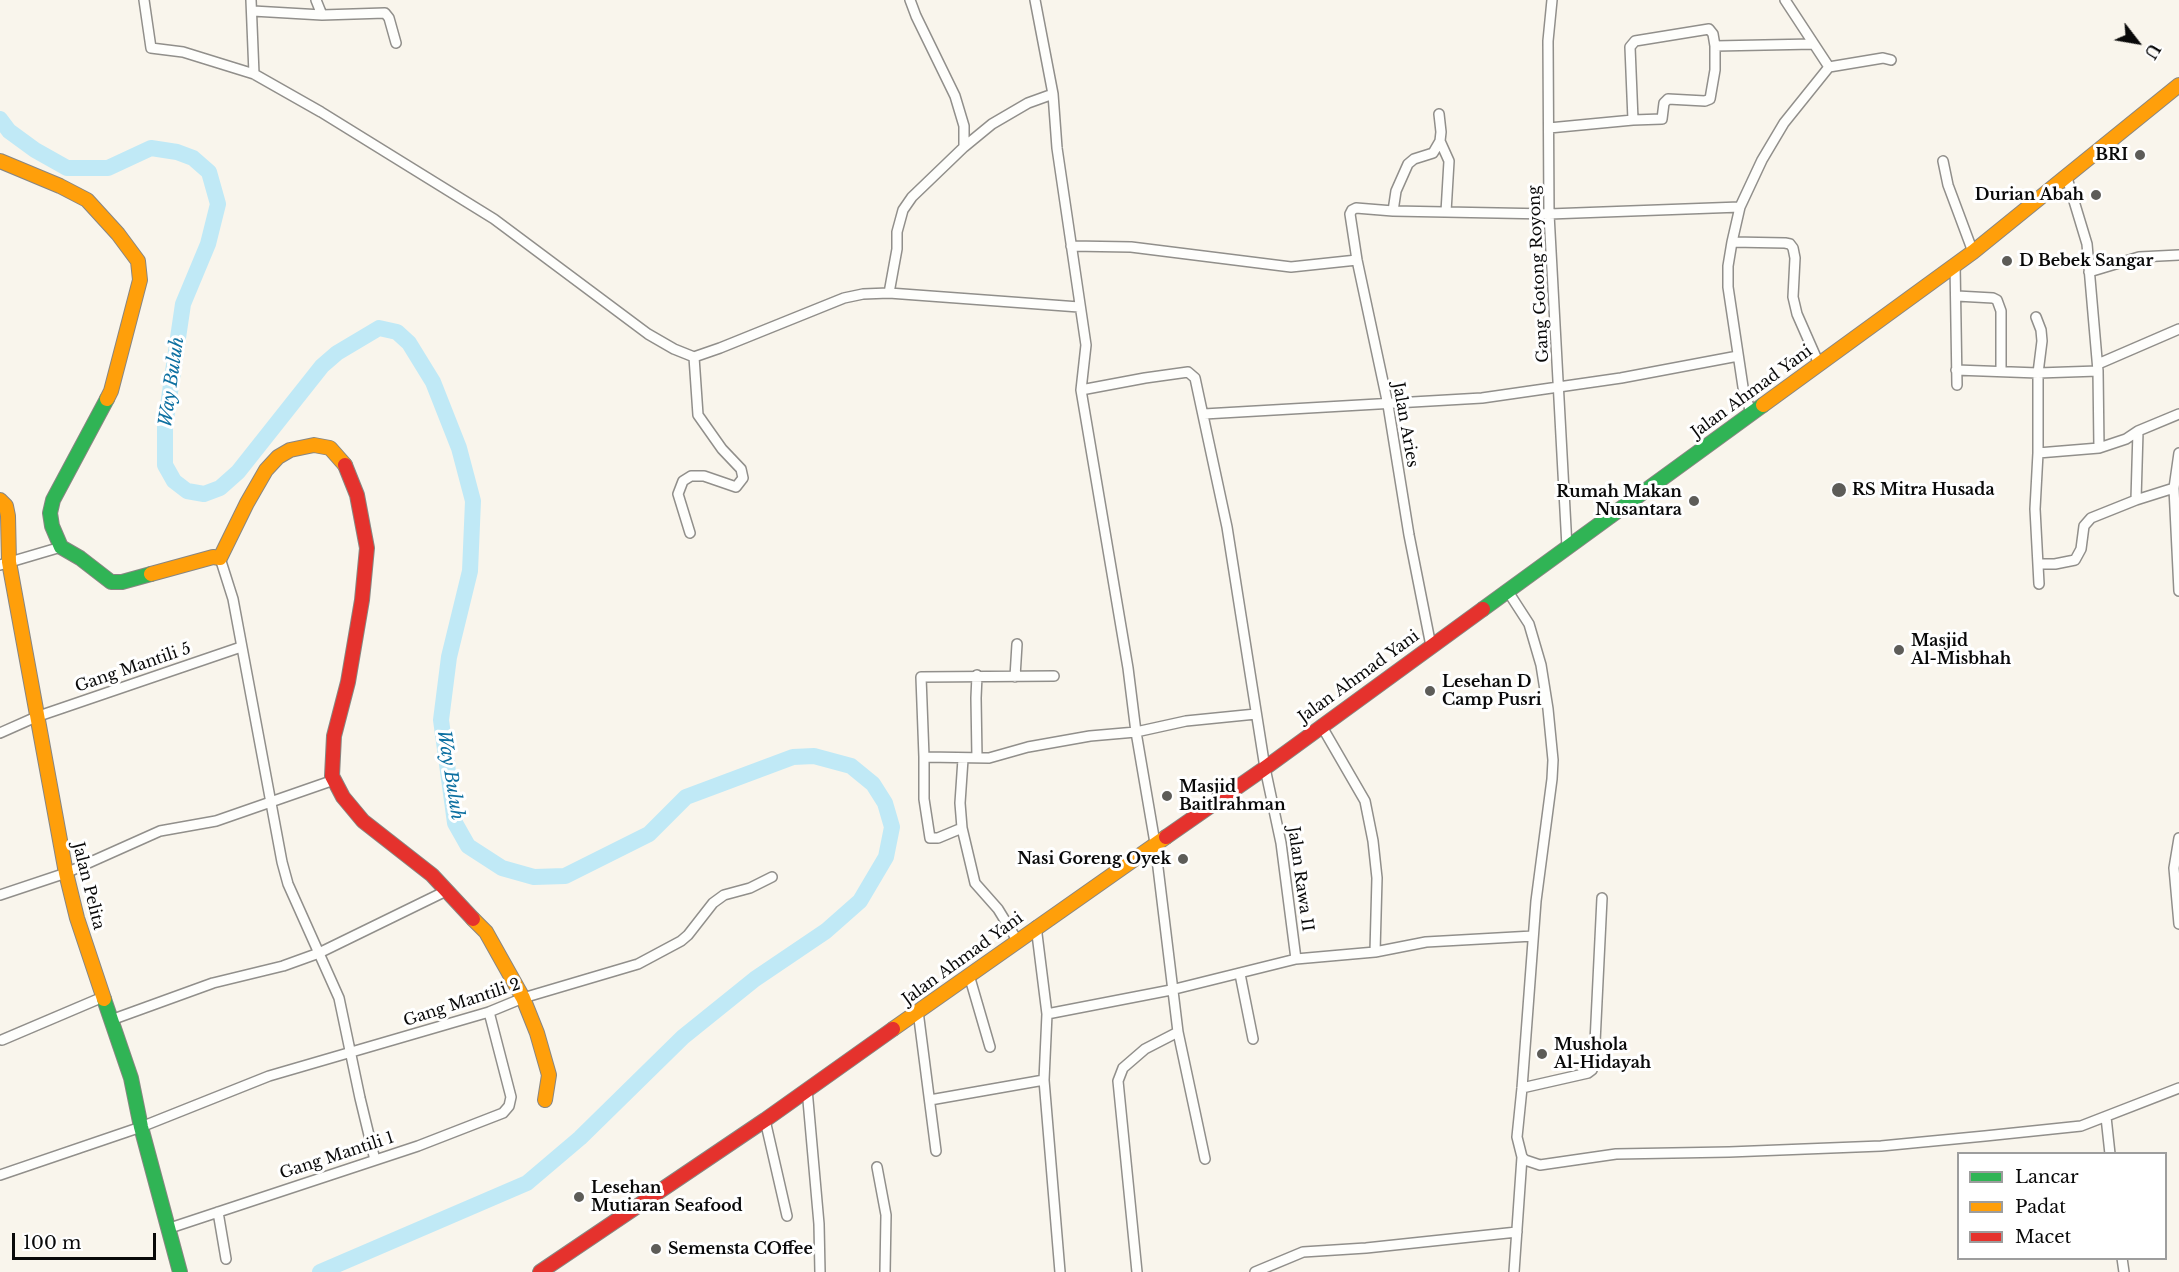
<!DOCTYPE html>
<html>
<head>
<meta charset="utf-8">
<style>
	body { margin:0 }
	#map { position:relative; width:2179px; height:1272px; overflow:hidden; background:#f9f5ec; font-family:"Libre Baskerville",serif }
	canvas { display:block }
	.legend { position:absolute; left:1957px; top:1152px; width:210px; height:108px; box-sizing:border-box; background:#fff; border:2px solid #9d9d9d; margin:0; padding:8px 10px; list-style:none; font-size:18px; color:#090909 }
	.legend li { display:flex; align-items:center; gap:12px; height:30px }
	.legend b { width:30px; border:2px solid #9d9d9d }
	.north { position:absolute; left:2107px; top:12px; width:60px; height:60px; -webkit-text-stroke:4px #fff; paint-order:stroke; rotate:121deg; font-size:16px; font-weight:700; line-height:24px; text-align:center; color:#090909 }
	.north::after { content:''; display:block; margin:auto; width:21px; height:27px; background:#090909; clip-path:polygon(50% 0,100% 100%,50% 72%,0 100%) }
	.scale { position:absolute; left:12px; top:1233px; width:144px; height:27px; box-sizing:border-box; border:3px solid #090909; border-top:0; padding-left:8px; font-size:18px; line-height:21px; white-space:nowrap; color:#090909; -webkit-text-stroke:4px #fff; paint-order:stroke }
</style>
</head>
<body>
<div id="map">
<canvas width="2179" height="1272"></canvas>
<ul class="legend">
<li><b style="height:8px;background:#30b455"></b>Lancar</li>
<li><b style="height:8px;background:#ff9f0a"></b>Padat</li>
<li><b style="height:8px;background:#e5322d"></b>Macet</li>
</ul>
<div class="north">U</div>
<div class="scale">100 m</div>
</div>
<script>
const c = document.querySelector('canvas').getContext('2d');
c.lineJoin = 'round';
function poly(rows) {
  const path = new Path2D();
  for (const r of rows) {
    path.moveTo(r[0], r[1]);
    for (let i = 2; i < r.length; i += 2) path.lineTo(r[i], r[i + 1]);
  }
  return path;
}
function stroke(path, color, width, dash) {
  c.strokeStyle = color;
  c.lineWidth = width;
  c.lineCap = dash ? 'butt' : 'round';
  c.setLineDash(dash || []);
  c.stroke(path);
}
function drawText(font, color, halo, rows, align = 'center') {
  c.font = font + ' "Libre Baskerville",serif';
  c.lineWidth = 6;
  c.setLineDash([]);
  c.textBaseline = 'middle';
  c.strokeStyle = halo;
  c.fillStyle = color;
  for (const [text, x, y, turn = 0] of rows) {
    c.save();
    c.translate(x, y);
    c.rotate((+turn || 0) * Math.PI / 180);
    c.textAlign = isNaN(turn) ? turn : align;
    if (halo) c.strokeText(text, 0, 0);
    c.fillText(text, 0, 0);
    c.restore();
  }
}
stroke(poly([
	[0,119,9,131,35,150,67,168,108,168,151,148,177,152,193,158,209,172,218,204,208,244,183,304,165,426,165,465,174,481,187,491,204,494,220,488,238,472,322,366,337,353,379,328,397,332,409,343,433,382,459,448,473,501,470,571,449,657,441,720,455,823,468,846,502,868,534,877,565,876,649,834,686,797,793,757,814,756,851,766,873,784,885,803,892,827,886,857,860,901,826,931,755,979,683,1037,580,1138,527,1183,320,1272]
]), '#c0e9f6', 16);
const street = poly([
	[144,0,151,48,183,52,254,74,321,112,494,219,648,334,674,349,694,357,720,348,844,298,863,294,889,293,1079,307],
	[251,0,254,74],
	[316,0,322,15],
	[910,0,916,16,955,96,964,126,964,147],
	[1035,0,1053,94,1057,148,1086,345,1081,390,1128,668,1136,732,1155,843,1178,1032,1205,1159],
	[1552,0,1548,41,1549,214,1567,547],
	[253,11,322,15,385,13,389,18,396,43],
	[1829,67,1883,58,1891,60],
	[1439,114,1441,132,1440,141,1449,161,1446,212],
	[1633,120,1662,119,1664,103,1668,99,1705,101,1710,99,1715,70,1715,46],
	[1549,128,1633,120,1630,47,1635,41,1709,29,1713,34,1715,46,1814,44],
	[1943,161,1948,185,1973,252],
	[2067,178,2087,244,2098,371,2099,448],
	[1393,211,1396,191,1408,164,1414,159,1433,153,1440,141],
	[1732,242,1785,243,1790,244,1793,248,1795,258,1793,297,1797,314,1819,364],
	[1071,246,1131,247,1291,267,1357,260],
	[1955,264,1957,385],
	[2089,272,2139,257,2179,255],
	[889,293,897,249,897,232,903,210,912,197,964,147,992,124,1028,103,1053,94],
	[1957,296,1993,298,1997,300,2001,311,2001,371],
	[2036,317,2041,330,2042,341,2038,373,2038,453,2035,509,2039,584],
	[2098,364,2179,329],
	[1956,370,2038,373,2098,371],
	[1081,390,1145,378,1188,372,1195,378,1227,527,1265,768,1281,843,1296,959],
	[1751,413,1743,387,1728,287,1728,266,1732,242,1740,207,1762,160,1784,123,1829,67,1785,0],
	[1204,414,1482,398,1621,378,1738,356],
	[2038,453,2099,448,2126,439,2138,431,2179,414],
	[2179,453,2174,488,2179,591],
	[2136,500,2138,431],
	[690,533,678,494,683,481,691,476,704,476,736,487,743,478,741,469,722,449,698,415,694,357],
	[220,558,233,599,282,862,288,884,339,998,360,1098,375,1160],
	[2038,564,2055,564,2075,560,2081,549,2084,526,2091,518,2136,500,2174,488],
	[0,565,61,547],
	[1507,590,1529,624,1541,665,1548,709,1553,760,1552,779,1536,901,1522,1088,1517,1137,1522,1157,1525,1160,1540,1165,1616,1154,1729,1152,1881,1146,1985,1136,2081,1126,2179,1088],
	[1431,646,1409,535,1388,405,1357,260,1350,214,1352,210,1356,208,1393,211,1549,214,1740,207],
	[1054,676,921,677,924,757,989,758,1028,747,1090,736,1136,732,1186,721,1256,714],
	[1015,677,1017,644],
	[1321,725,1365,801,1373,841,1377,878,1375,952],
	[0,733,36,717,241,647],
	[924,757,924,799,930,838,938,838,962,828],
	[977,758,976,698,977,675],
	[963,759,960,803,962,828,975,883,998,909,1017,940],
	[2179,838,2174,868,2179,924],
	[0,895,66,873,160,831,216,821,334,780],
	[1036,926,1047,1014,1044,1080,1060,1272],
	[1240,974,1253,1039],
	[969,975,990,1047],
	[918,1011,936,1151],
	[1047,1014,1171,990,1296,959,1375,952,1426,942,1533,936],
	[111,1020,213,983,283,966,319,953,446,891],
	[2,1040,103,997],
	[1522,1088,1588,1073,1592,1070,1594,1063,1602,898],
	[807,1089,819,1224,820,1272],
	[930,1100,1044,1080],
	[2106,1117,2110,1154],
	[765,1120,787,1216],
	[877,1167,886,1215,885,1272],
	[0,1175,141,1127,269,1076,489,1012,523,998,638,964,681,941,688,935,713,903,724,895,750,888,772,877],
	[218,1212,226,1259],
	[170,1228,418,1146,503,1113,509,1106,511,1097,489,1012],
	[2122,1258,2124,1272],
	[1137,1272,1118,1081,1123,1068,1145,1049,1178,1032],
	[1255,1272,1303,1252,1366,1248,1517,1232],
	[1514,1272,1522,1157]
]);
const fast = poly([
	[107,399,53,500,50,513,52,526,61,547,80,558,111,582,122,582,151,574],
	[1483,609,1763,405],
	[104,999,131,1078,141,1127,180,1272]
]);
const slow = poly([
	[0,161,60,186,87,200,118,234,138,261,140,280,111,391,107,399],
	[1763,405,1973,252,2179,85],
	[0,500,6,506,8,516,9,562,66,873,77,918,104,999],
	[151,574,213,557,220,558,247,503,266,470,278,457,290,450,314,445,330,448,345,465],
	[473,919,486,932,523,998,537,1033,549,1075,545,1100],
	[893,1029,1166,837]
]);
const jam = poly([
	[345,465,357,495,367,548,362,600,348,682,334,736,332,776,343,797,363,821,432,875,473,919],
	[1166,837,1265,768,1483,609],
	[540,1272,765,1120,893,1029]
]);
stroke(street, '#918f8b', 12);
stroke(fast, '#888682', 16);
stroke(slow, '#888682', 16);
stroke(jam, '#888682', 16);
stroke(street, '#fefefc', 9);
stroke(fast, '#30b455', 14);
stroke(slow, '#ff9f0a', 14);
stroke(jam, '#e5322d', 14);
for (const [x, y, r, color] of [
	[2140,155,6,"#5d5c58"],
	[2096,195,6,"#5d5c58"],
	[2007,261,6,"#5d5c58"],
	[1839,490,8,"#5d5c58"],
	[1694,501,6,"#5d5c58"],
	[1899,650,6,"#5d5c58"],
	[1430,691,6,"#5d5c58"],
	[1167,796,6,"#5d5c58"],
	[1183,859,6,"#5d5c58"],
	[1542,1054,6,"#5d5c58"],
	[579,1197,6,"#5d5c58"],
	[656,1249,6,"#5d5c58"]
]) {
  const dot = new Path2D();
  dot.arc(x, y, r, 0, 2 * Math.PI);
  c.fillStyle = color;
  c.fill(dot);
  stroke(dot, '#fff', 2);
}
drawText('bold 16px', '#090909', '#fff', [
	["BRI",2128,155,"right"],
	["Durian Abah",2084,195,"right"],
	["D Bebek Sangar",2019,261],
	["RS Mitra Husada",1852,490],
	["Rumah Makan",1682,492,"right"],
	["Nusantara",1682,510,"right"],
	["Masjid",1911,641],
	["Al-Misbhah",1911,659],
	["Lesehan D",1442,682],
	["Camp Pusri",1442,700],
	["Masjid",1179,787],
	["Baitlrahman",1179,805],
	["Nasi Goreng Oyek",1171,859,"right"],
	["Mushola",1554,1045],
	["Al-Hidayah",1554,1063],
	["Lesehan",591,1188],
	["Mutiaran Seafood",591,1206],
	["Semensta COffee",668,1249]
], 'left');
drawText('16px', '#090909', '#fff', [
	["Gang Gotong Royong",1539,274,-93],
	["Jalan Ahmad Yani",1752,392,-36],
	["Jalan Aries",1405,425,80],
	["Gang Mantili 5",133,668,-19],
	["Jalan Ahmad Yani",1359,677,-36],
	["Jalan Rawa II",1300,879,82],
	["Jalan Pelita",88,886,76],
	["Jalan Ahmad Yani",963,959,-36],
	["Gang Mantili 2",462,1003,-18],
	["Gang Mantili 1",337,1156,-18]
]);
drawText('italic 18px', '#0d70a1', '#fff', [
	["Way Buluh",172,382,-82],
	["Way Buluh",450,775,81]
]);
</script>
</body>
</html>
